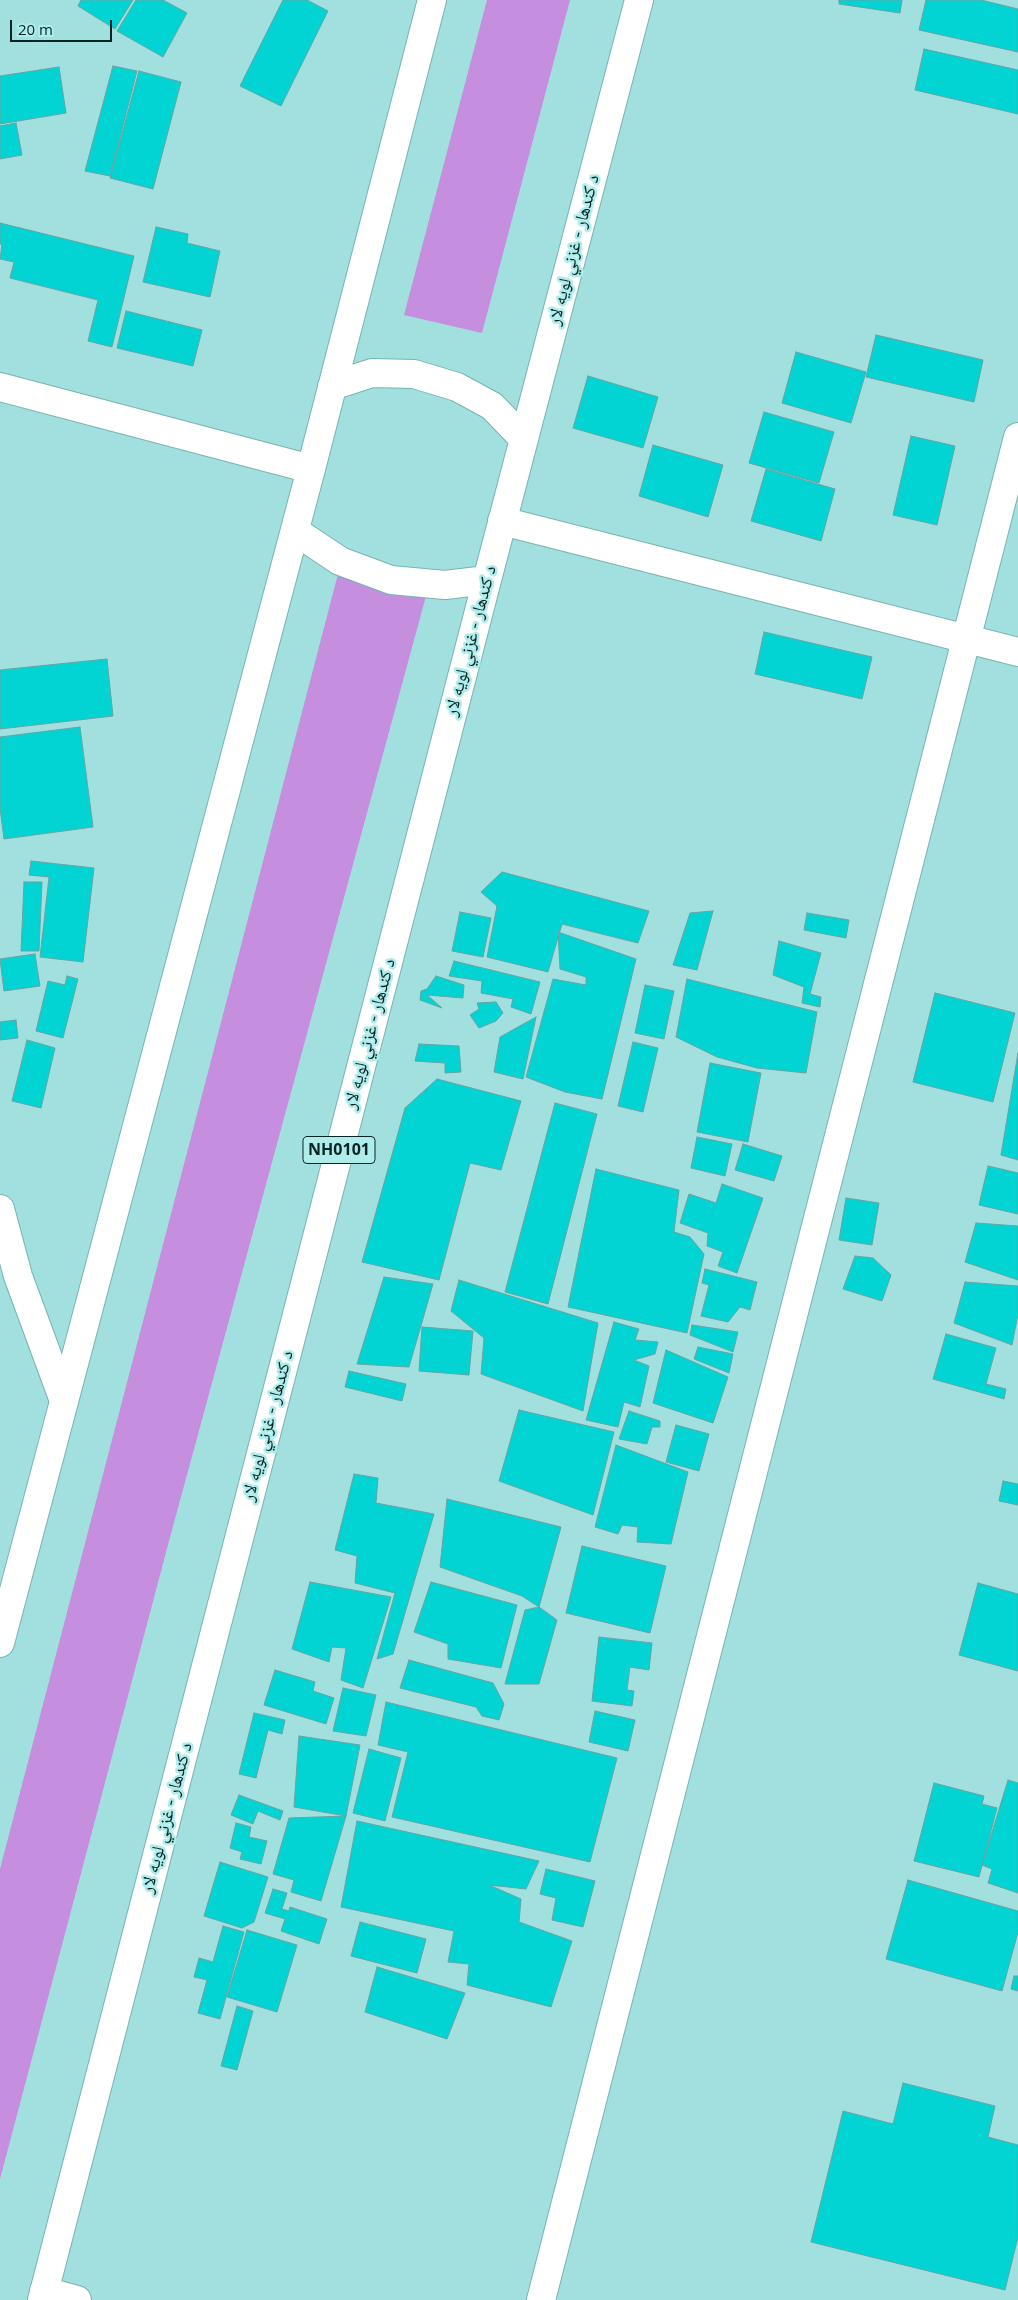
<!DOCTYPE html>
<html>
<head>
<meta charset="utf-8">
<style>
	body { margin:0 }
	#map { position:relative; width:1018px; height:2300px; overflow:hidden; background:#a1e0df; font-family:"Open Sans",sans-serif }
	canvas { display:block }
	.scale { position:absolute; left:10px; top:20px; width:102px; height:22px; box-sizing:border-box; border:2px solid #092423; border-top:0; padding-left:6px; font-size:15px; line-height:18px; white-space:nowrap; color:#092423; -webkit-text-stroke:4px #aeedec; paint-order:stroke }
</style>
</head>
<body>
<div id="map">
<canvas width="1018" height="2300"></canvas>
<div class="scale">20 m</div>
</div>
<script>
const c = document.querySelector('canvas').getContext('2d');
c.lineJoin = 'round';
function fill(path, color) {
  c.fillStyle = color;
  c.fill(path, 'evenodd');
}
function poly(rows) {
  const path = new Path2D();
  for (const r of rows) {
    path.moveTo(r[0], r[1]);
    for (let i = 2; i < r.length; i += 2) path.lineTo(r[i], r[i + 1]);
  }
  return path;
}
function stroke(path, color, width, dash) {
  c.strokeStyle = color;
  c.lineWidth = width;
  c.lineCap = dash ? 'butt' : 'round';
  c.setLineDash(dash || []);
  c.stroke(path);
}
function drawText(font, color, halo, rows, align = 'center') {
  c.font = font + ' "Open Sans","Noto Naskh Arabic",sans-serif';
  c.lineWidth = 5;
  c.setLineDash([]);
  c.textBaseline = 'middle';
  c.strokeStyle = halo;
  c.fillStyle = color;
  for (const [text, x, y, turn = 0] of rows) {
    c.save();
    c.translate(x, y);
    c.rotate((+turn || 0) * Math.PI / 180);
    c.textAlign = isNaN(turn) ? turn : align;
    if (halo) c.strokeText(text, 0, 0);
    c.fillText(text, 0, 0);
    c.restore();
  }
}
fill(poly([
	[487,0,570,0,482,333,404,315],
	[338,574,426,596,169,1541,0,2179,0,1869]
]), '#c58edf');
const building = poly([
	[81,0,133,0,115,29,78,6,81,0],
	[136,0,163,0,187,13,163,57,117,31,136,0],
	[283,0,307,0,328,11,281,106,240,86,283,0],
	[839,0,902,0,900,13,839,4,839,0],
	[926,0,981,0,1018,9,1018,52,919,30,926,0],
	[924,49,1018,70,1018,114,915,90,924,49],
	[113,66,137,71,110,176,85,171,113,66],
	[59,67,66,113,0,124,0,76,59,67],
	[139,71,181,82,153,189,110,178,139,71],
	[16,123,22,155,0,159,0,126,16,123],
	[0,223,134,256,112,347,88,341,98,300,10,278,14,262,0,259,2,244,0,244,0,223],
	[156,227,188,234,187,243,220,251,210,297,143,282,156,227],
	[126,311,202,330,193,366,117,348,126,311],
	[876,335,983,360,974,402,866,377,876,335],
	[796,352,866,372,851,423,782,403,796,352],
	[588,376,658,397,643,448,573,428,588,376],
	[764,412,834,432,819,483,749,463,764,412],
	[911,436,955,446,937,525,893,515,911,436],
	[653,445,723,465,708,517,639,496,653,445],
	[766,469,835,489,821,541,751,521,766,469],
	[764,632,872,657,862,699,755,674,764,632],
	[107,659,113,716,0,729,0,670,107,659],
	[80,727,93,827,4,839,0,808,0,737,80,727],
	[31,861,94,868,83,962,40,957,49,877,29,875,31,861],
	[502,872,649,911,638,943,562,924,548,972,487,957,497,906,481,892,502,872],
	[24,882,42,882,39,951,21,951,24,882],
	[713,911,697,970,673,965,690,913,713,911],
	[460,912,491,918,483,957,452,951,460,912],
	[807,913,849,920,846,938,804,930,807,913],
	[558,932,636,959,602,1099,565,1092,526,1077,553,979,586,985,586,977,560,969,558,932],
	[779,941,821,953,810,994,821,997,820,1007,802,1003,804,987,773,975,779,941],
	[35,954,40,986,4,991,0,959,35,954],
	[454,961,540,982,531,1014,511,1007,513,999,481,993,482,981,449,976,454,961],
	[67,976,78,979,63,1038,36,1031,48,981,65,985,67,976],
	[436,976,464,985,463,998,427,995,442,1008,420,1000,421,991,427,989,436,976],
	[687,979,817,1012,806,1073,757,1068,717,1057,676,1037,687,979],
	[645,985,674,991,664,1039,635,1033,645,985],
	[935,993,1015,1013,993,1102,913,1082,935,993],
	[496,1002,503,1013,496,1021,479,1028,470,1015,479,1009,477,1003,496,1002],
	[536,1017,523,1079,494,1072,500,1037,536,1017],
	[16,1020,18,1038,0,1040,0,1022,16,1020],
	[27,1040,55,1048,41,1108,12,1101,27,1040],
	[633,1042,658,1048,643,1112,618,1106,633,1042],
	[419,1044,459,1046,461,1072,445,1073,445,1063,415,1061,419,1044],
	[1018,1053,1018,1160,1001,1155,1018,1053],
	[710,1063,761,1073,748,1142,697,1132,710,1063],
	[437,1079,521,1101,501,1170,470,1163,439,1280,362,1262,405,1108,437,1079],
	[555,1103,597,1114,548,1304,505,1292,555,1103],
	[697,1137,732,1144,725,1176,691,1168,697,1137],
	[743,1144,782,1156,774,1181,735,1170,743,1144],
	[988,1166,1018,1173,1018,1214,979,1205,988,1166],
	[596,1169,679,1190,674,1232,690,1237,704,1254,687,1333,568,1307,596,1169],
	[722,1184,763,1198,737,1273,718,1266,723,1252,707,1246,708,1233,680,1223,689,1194,716,1203,722,1184],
	[846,1198,879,1203,872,1245,839,1240,846,1198],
	[976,1223,1018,1226,1018,1280,965,1262,976,1223],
	[855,1256,873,1258,891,1275,882,1301,843,1289,855,1256],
	[705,1269,757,1282,750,1310,740,1307,728,1322,701,1316,709,1285,702,1283,705,1269],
	[384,1277,433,1284,409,1367,357,1364,384,1277],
	[459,1280,598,1323,583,1411,481,1374,484,1338,451,1311,459,1280],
	[965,1282,1018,1286,1018,1314,1012,1345,954,1323,965,1282],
	[614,1322,639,1329,635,1340,658,1342,655,1354,634,1360,649,1366,640,1407,624,1402,618,1427,586,1420,614,1322],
	[692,1325,738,1332,733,1352,690,1335,692,1325],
	[422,1327,473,1331,469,1375,419,1371,422,1327],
	[946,1334,996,1348,986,1384,1006,1389,1004,1399,933,1379,946,1334],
	[698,1347,733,1354,729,1373,694,1359,698,1347],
	[666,1350,728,1377,713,1423,653,1403,666,1350],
	[349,1371,406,1384,402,1401,345,1387,349,1371],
	[519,1410,614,1432,593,1515,499,1481,519,1410],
	[629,1411,660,1421,660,1427,652,1427,647,1444,619,1439,629,1411],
	[676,1425,709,1434,699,1471,666,1462,676,1425],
	[616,1445,688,1472,671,1544,637,1542,638,1527,622,1525,618,1534,595,1527,616,1445],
	[354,1474,378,1478,376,1503,434,1514,393,1654,377,1659,395,1593,355,1583,357,1556,335,1550,354,1474],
	[1003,1481,1018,1484,1018,1505,999,1501,1003,1481],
	[447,1499,561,1527,539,1607,522,1596,440,1567,447,1499],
	[582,1546,666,1566,650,1633,566,1613,582,1546],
	[310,1582,391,1597,363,1688,341,1680,346,1648,332,1647,329,1662,292,1649,310,1582],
	[431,1582,517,1605,501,1668,448,1659,448,1644,414,1632,431,1582],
	[978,1583,1018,1594,1018,1671,959,1655,978,1583],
	[539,1607,557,1620,539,1684,505,1684,525,1610,539,1607],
	[599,1637,652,1643,649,1670,630,1667,627,1690,634,1691,632,1706,592,1701,599,1637],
	[409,1660,493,1683,504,1704,499,1720,482,1716,476,1707,400,1688,409,1660],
	[275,1670,315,1682,313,1691,334,1698,326,1724,264,1705,275,1670],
	[343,1688,376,1695,366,1736,333,1731,343,1688],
	[386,1702,617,1758,590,1862,392,1817,408,1752,378,1745,386,1702],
	[595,1711,635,1720,628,1751,589,1742,595,1711],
	[254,1713,285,1720,282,1734,268,1730,256,1778,239,1774,254,1713],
	[299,1736,360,1745,346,1816,294,1807,299,1736],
	[369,1749,401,1758,385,1821,353,1813,369,1749],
	[1008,1780,1018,1783,1018,1893,988,1883,992,1869,982,1865,1008,1780],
	[934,1783,984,1796,982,1804,997,1808,979,1877,914,1861,934,1783],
	[239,1795,283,1811,280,1820,258,1811,253,1824,231,1815,239,1795],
	[346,1816,321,1901,291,1892,294,1880,273,1874,289,1818,346,1816],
	[357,1821,539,1861,526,1889,489,1885,521,1899,519,1922,572,1941,551,2007,467,1985,469,1964,448,1962,454,1931,341,1907,357,1821],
	[236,1823,251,1827,249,1837,267,1841,261,1864,240,1859,242,1852,230,1848,236,1823],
	[220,1862,268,1877,254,1922,242,1928,204,1916,220,1862],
	[546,1869,595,1881,583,1927,552,1920,556,1898,540,1894,546,1869],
	[908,1880,1018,1911,1018,1932,1002,1991,886,1959,908,1880],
	[273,1889,287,1893,282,1909,289,1911,290,1907,327,1919,319,1944,281,1931,285,1919,265,1913,273,1889],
	[360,1922,426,1939,417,1973,351,1956,360,1922],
	[223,1926,244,1932,220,2019,198,2013,207,1980,194,1977,199,1958,213,1962,223,1926],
	[247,1930,297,1945,277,2012,227,1997,247,1930],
	[377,1967,465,1993,447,2039,365,2012,377,1967],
	[1014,1976,1018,1976,1018,1991,1011,1989,1014,1976],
	[237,2006,253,2011,237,2070,221,2066,237,2006],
	[903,2083,995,2106,988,2137,1018,2145,1018,2237,1005,2290,811,2242,843,2111,893,2124,903,2083]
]);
fill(building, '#02d3d3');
stroke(building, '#66a4a3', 1);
const minor = poly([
	[0,387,311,469],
	[502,521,1018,652],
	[0,1209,18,1276,64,1401],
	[44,2291,77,2300],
	[541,2300,1018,437]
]);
const trunk = poly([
	[332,386,372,373,414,374,457,387,492,406,524,439],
	[295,531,340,561,391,580,445,585,487,580],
	[0,1643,311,469,432,0],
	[42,2300,487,580,639,0]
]);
stroke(minor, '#76b4b3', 30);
stroke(trunk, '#76b4b3', 30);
stroke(minor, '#fff', 28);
stroke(trunk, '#fff', 28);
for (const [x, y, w] of [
	[339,1150,72]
]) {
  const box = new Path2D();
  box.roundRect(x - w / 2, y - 13.5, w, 27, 4);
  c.fillStyle = '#aeedec';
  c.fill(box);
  stroke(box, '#092423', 1);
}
drawText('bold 16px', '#092423', null, [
	["NH0101",339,1150]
]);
drawText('18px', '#092423', '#aeedec', [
	["د کندهار - غزني لويه لار",574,250,-75],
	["د کندهار - غزني لويه لار",471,641,-75],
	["د کندهار - غزني لويه لار",370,1034,-75],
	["د کندهار - غزني لويه لار",268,1426,-75],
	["د کندهار - غزني لويه لار",167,1818,-75]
]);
</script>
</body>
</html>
